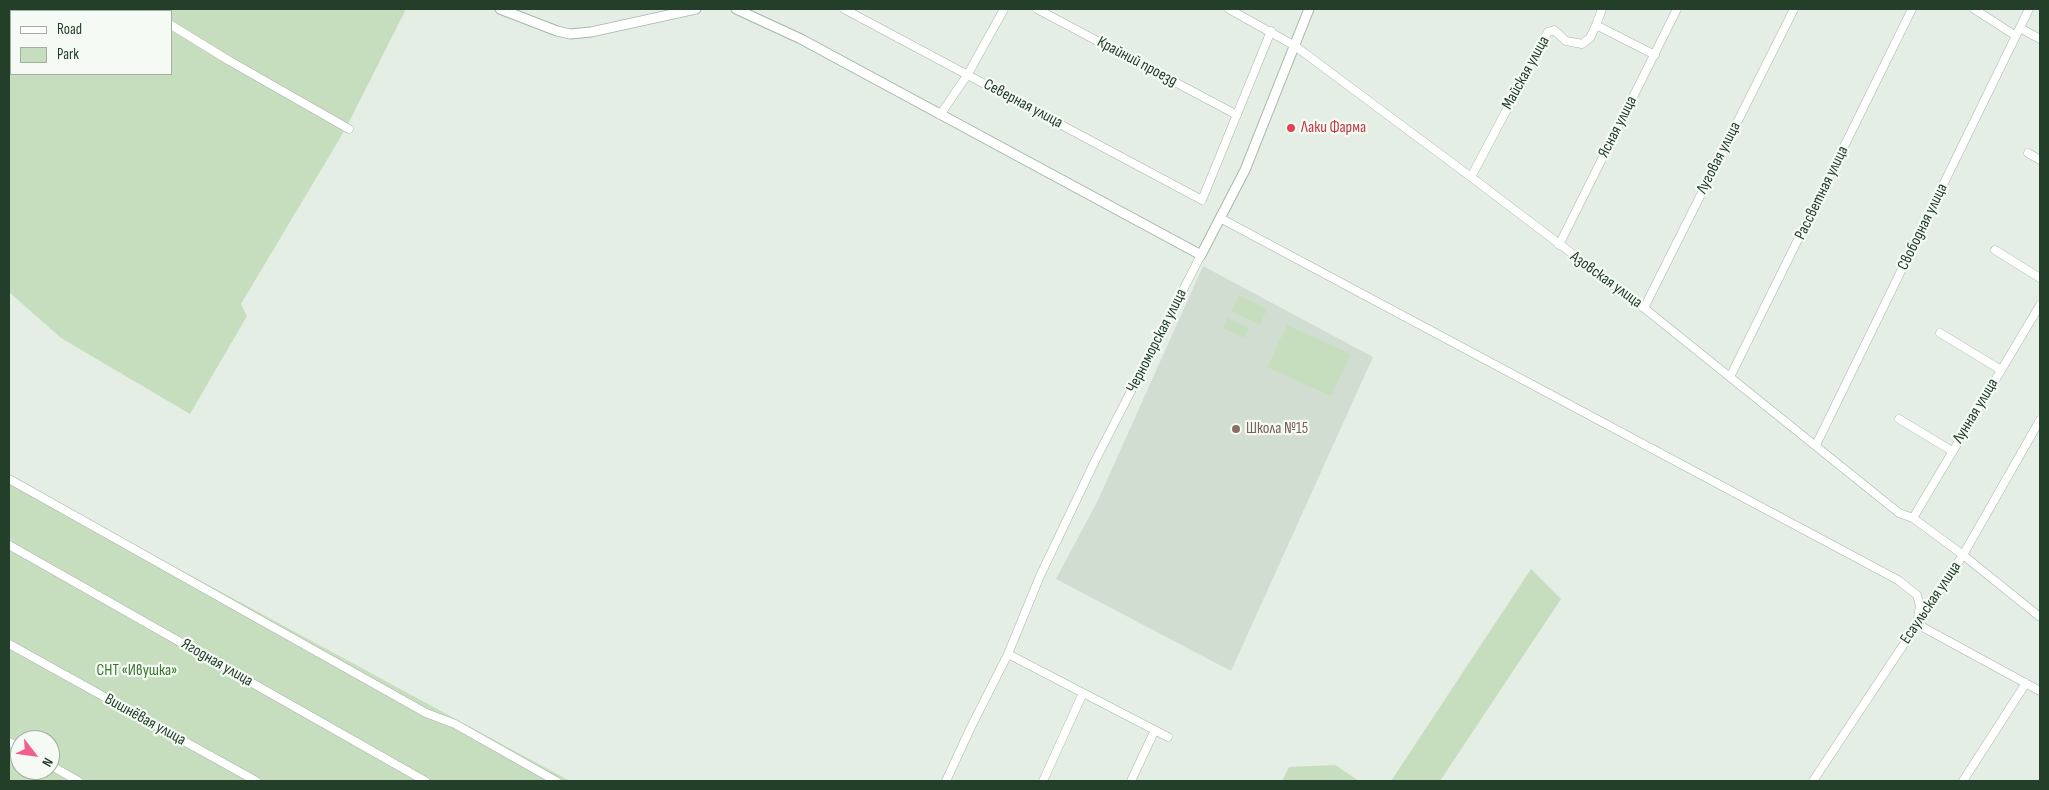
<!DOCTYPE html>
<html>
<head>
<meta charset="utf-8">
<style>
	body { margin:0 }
	#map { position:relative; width:2049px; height:790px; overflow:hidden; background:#e4eee4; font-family:"Sofia Sans Condensed",sans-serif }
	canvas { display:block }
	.frame { position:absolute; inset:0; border:10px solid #243f29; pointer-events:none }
	.legend { position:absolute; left:10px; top:10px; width:162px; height:65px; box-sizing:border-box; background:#f5faf5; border:1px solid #a1afa3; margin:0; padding:6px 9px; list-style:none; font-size:15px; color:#243f29 }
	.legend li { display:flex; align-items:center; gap:10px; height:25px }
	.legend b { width:25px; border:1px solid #a1afa3 }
	.north { position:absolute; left:10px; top:730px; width:50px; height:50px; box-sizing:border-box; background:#f5faf5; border:1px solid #a1afa3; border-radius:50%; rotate:120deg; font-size:14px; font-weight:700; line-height:20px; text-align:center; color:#243f29 }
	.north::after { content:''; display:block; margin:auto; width:18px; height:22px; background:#f15f8c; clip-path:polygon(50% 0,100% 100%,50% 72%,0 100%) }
</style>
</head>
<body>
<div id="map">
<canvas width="2049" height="790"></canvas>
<div class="frame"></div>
<ul class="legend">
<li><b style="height:6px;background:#fff"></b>Road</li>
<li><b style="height:14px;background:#c7debe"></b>Park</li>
</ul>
<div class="north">N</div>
</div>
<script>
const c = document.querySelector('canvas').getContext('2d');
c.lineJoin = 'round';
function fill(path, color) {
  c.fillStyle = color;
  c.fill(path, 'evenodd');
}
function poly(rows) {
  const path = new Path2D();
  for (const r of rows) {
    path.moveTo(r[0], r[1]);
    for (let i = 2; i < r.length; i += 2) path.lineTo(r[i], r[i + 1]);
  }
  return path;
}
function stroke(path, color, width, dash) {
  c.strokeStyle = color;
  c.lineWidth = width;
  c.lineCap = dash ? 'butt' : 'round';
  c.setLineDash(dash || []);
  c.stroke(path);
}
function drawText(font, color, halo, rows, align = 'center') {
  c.font = font + ' "Sofia Sans Condensed",sans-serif';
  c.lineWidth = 4.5;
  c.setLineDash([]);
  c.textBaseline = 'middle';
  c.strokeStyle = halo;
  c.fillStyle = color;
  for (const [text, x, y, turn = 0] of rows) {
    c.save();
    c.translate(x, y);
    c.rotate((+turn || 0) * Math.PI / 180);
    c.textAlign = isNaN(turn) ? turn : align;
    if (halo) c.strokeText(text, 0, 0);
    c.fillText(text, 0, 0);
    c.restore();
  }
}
fill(poly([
	[1203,266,1373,357,1231,671,1056,579,1098,500]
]), '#d2ddd2');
fill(poly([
	[9,9,406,9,346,128,241,304,247,316,190,414,61,338,9,292],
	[11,11,171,11,171,74,11,74],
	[1239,295,1267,309,1260,325,1231,311],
	[1227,318,1249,328,1244,338,1223,328],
	[1287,325,1351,354,1331,396,1267,367],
	[9,477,570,781,9,781],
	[20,740,50,740,50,770,20,770],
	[1531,569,1561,599,1440,781,1391,781],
	[1335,765,1359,781,1282,781,1289,767]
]), '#c7debe');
const minor = poly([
	[146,9,150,11],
	[844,9,1202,200,1271,31],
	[1037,9,1237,115],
	[1229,9,1295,46,1471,177,1644,308,1899,513,1913,518,1963,555,2040,617],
	[1974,9,2016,36],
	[171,25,228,60,349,129],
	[1596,25,1602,9],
	[2020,28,2040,39],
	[940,115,968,74,1004,9],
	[2028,153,2040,160],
	[1471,177,1548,32,1554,30,1566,41,1582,44,1590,38,1596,25,1655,55],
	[1220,218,1898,580,1917,595,1920,606,1917,624],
	[1559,245,1677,9],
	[1995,250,2040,278],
	[1644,308,1794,9],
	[1940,333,2001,370],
	[1730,377,1912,9],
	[1899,419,1952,451],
	[1816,445,2029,9],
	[9,479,426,713,455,724,556,781],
	[1913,518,2040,305],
	[9,545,425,781],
	[1917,624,2040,691],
	[9,644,256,781],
	[1008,654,1168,737],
	[9,742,20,748],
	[50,765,78,781],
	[946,781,971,727,1008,654,1040,576,1095,461,1201,255],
	[1043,781,1083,693],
	[1131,781,1155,730],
	[1813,781,1963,555,2040,420],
	[1963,781,2026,683]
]);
const tertiary = poly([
	[500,9,557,31,570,34,591,32,696,9],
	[736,9,801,39,1201,255,1245,170,1309,9]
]);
stroke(minor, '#a7b6a8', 9);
stroke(tertiary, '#a7b6a8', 11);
stroke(minor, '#fff', 8);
stroke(tertiary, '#fff', 9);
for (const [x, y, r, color] of [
	[1291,128,5,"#e0444e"],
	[1236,429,5,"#8d6e63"]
]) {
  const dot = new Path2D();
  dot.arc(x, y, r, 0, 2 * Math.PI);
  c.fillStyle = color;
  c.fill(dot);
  stroke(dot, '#f5faf5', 2);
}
drawText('16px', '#243f29', '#f5faf5', [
	["Крайний проезд",1137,62,28],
	["Майская улица",1526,73,-61],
	["Северная улица",1023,104,28],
	["Ясная улица",1618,127,-63],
	["Луговая улица",1719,158,-63],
	["Рассветная улица",1822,193,-64],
	["Свободная улица",1923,227,-64],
	["Азовская улица",1606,280,36],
	["Черноморская улица",1157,341,-63],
	["Лунная улица",1976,411,-59],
	["Есаульская улица",1931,603,-56],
	["Ягодная улица",217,663,30],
	["Вишнёвая улица",145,720,29]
]);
drawText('16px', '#be3a42', '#f5faf5', [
	["Лаки Фарма",1301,128]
], 'left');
drawText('16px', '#785e54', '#f5faf5', [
	["Школа №15",1246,429]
], 'left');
drawText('16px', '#3a762e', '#f5faf5', [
	["СНТ «Ивушка»",137,671]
]);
</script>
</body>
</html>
